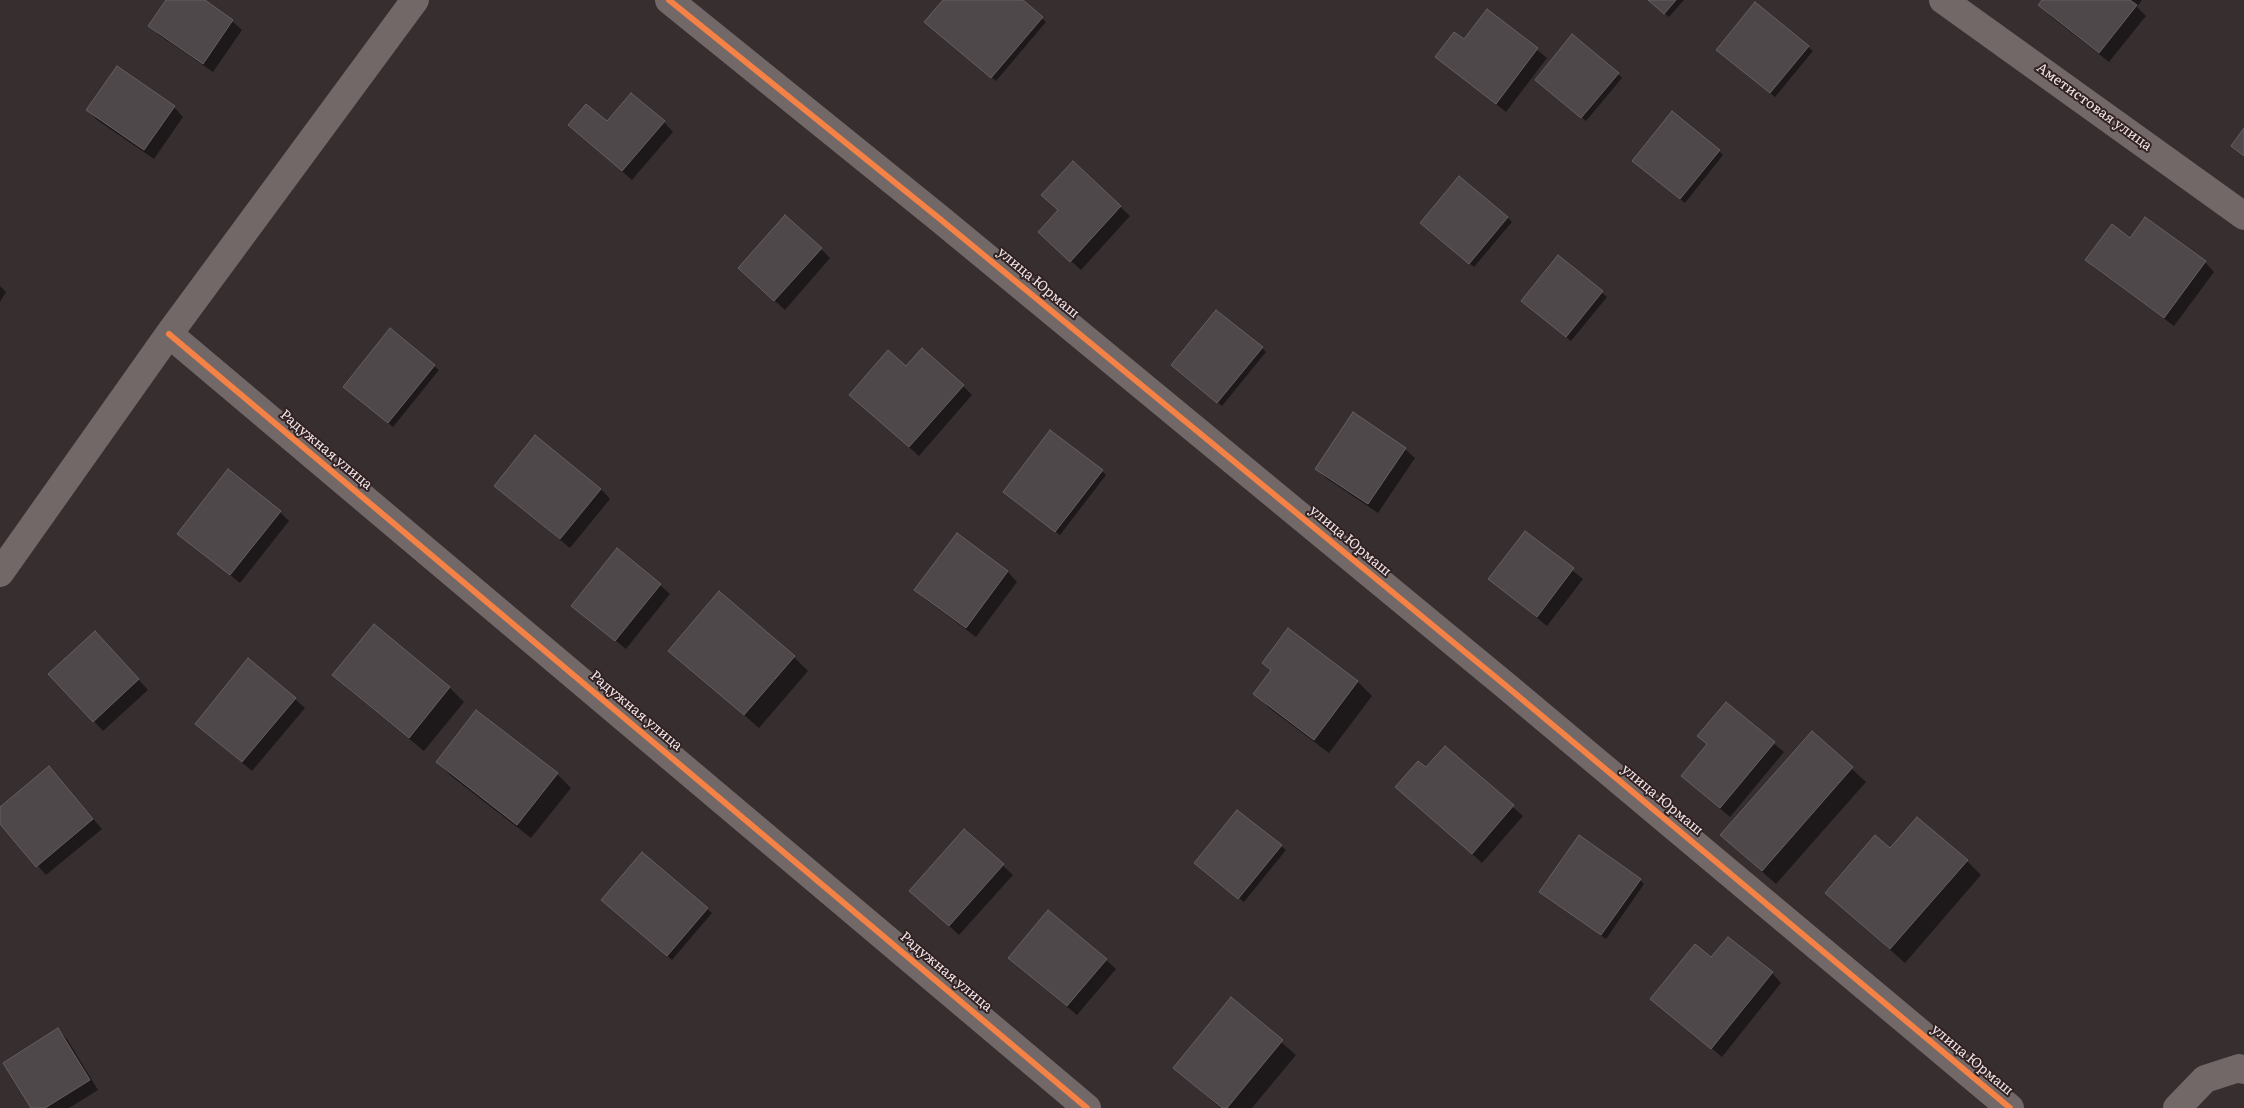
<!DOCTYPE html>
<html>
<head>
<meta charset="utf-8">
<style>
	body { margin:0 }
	canvas { display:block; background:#372e30 }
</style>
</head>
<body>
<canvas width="2244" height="1108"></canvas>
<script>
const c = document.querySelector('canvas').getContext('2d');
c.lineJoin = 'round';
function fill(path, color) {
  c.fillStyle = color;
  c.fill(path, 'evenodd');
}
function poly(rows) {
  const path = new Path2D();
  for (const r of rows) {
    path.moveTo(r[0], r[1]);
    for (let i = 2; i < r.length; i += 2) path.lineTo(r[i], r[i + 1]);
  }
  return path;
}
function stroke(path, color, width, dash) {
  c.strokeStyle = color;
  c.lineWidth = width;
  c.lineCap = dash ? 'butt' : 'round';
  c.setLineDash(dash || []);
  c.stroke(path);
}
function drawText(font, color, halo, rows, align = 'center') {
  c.font = font + ' Literata,serif';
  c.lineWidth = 4;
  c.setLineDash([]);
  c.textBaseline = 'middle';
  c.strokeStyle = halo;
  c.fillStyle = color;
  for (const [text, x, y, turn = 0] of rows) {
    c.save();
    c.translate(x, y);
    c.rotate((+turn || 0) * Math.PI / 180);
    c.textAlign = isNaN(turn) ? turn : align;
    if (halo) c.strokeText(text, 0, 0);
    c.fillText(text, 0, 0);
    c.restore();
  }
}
fill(poly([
	[167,0,203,0,232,21,242,30,213,72,159,35,149,25],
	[944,0,1021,0,1046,22,996,81,930,26],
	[1649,0,1684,0,1669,17],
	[2044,0,2142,0,2137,7,2146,16,2109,62,2049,15,2040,5],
	[1487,10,1547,58,1506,112,1437,57,1464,41],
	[1808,47,1813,51,1775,97,1722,54],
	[1618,74,1622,78,1586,121,1541,84],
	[174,107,183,117,154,159,97,120,88,110],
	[664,122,673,132,632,180,579,134,607,123],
	[1719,151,1723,155,1685,203,1638,165],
	[1073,163,1130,216,1081,270,1049,241],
	[1507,217,1512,222,1474,267,1426,227],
	[2131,239,2205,262,2214,272,2174,326,2096,269,2086,260],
	[821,249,830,258,785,310,749,278],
	[1558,257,1607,297,1571,341,1527,305],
	[0,286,6,292,0,302],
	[1262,348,1266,352,1222,406,1172,365],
	[434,366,439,370,393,427,349,391],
	[963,386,972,395,919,456,860,404],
	[1405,449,1415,458,1378,513,1326,478,1317,469],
	[1102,471,1106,475,1060,535,1004,492],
	[495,486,601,489,610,499,570,548],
	[280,512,289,521,240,583,179,534],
	[1525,533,1583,579,1547,626,1490,579],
	[957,535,1008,572,1017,582,976,637,925,599,916,590],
	[660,585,670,594,626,649,573,606],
	[374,626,450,688,464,702,424,751,348,689,334,675],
	[1289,630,1358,682,1372,696,1329,753,1269,708,1255,694,1272,671,1263,663],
	[104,642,148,690,103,731,50,674],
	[670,651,794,657,808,671,759,728],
	[295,699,305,708,252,771,196,724],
	[1726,704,1784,752,1730,817,1682,776,1708,745,1699,736],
	[1812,732,1866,782,1776,884,1736,849],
	[1445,747,1523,816,1482,863,1397,787,1426,769],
	[437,762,557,774,571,788,531,838,451,776],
	[49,768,102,829,46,875,0,823,0,809],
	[964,830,1013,875,959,935,920,900],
	[1281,846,1286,850,1244,902,1200,868],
	[1890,850,1967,861,1981,875,1905,963,1826,893],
	[642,853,712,913,672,960,607,904],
	[1640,880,1644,884,1606,939,1541,892],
	[1711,958,1772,973,1781,983,1722,1057,1652,999],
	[1106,960,1116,969,1077,1015,1019,967],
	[1231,999,1296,1055,1252,1108,1220,1108,1174,1068],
	[58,1030,67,1039,98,1090,69,1108,32,1108]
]), '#0007');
const building = poly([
	[166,0,205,0,233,20,203,64,148,26,166,0],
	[943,0,1023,0,1043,17,991,78,924,22,943,0],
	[1648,0,1676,0,1664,14,1648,0],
	[2042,0,2130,0,2137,5,2099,53,2038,5,2042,0],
	[1755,2,1809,46,1770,93,1716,50,1755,2],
	[1487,9,1538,48,1496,104,1435,57,1454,32,1464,39,1487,9],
	[1572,34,1619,73,1581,118,1535,80,1572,34],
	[117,66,175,106,144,150,86,110,117,66],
	[631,93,665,121,622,171,568,125,586,104,607,121,631,93],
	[1672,111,1720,150,1680,199,1632,161,1672,111],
	[2244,128,2244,156,2231,146,2244,128],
	[1073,161,1121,206,1070,262,1038,232,1058,210,1041,195,1073,161],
	[1459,176,1508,217,1469,264,1420,223,1459,176],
	[785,215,822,248,774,301,738,268,785,215],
	[2145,217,2206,261,2164,318,2085,260,2112,224,2130,238,2145,217],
	[1558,255,1603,291,1566,337,1521,301,1558,255],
	[1216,310,1263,347,1217,403,1171,365,1216,310],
	[390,328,435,365,388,423,343,387,390,328],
	[922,348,964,385,909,447,849,395,888,350,906,366,922,348],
	[1353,412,1406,448,1368,504,1315,469,1353,412],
	[1050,430,1103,470,1055,532,1003,492,1050,430],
	[535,435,601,489,560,539,494,486,535,435],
	[228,469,281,511,230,575,177,534,228,469],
	[1525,531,1574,568,1537,617,1488,579,1525,531],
	[957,533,1008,571,966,628,914,590,957,533],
	[617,548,661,584,615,641,571,606,617,548],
	[719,591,795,656,744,715,668,651,719,591],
	[374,624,450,687,409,738,332,675,374,624],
	[1288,628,1358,681,1314,740,1253,694,1271,670,1262,663,1288,628],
	[95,631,139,679,93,722,48,674,95,631],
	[248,658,296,698,242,762,195,724,248,658],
	[1726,702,1775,742,1720,808,1681,776,1707,744,1697,736,1726,702],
	[476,710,558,773,517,825,436,762,476,710],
	[1812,731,1853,767,1762,871,1720,835,1812,731],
	[1445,746,1514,805,1472,854,1395,787,1418,761,1426,767,1445,746],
	[49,766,93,819,36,867,0,824,0,807,49,766],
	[1237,810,1282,845,1238,899,1194,863,1237,810],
	[1917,817,1968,860,1890,949,1825,893,1875,835,1890,848,1917,817],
	[964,829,1004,864,949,926,909,891,964,829],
	[1579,835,1641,879,1601,935,1539,892,1579,835],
	[642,852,708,908,667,956,601,900,642,852],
	[1048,910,1107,959,1067,1006,1008,958,1048,910],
	[1728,937,1773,972,1711,1049,1650,999,1695,944,1711,957,1728,937],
	[1231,997,1283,1040,1227,1108,1222,1108,1173,1068,1231,997],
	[58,1028,90,1080,45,1108,31,1108,3,1063,58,1028]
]);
fill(building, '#4f484a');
stroke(building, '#665f62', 1);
stroke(poly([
	[669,0,940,219,1505,685,2010,1108],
	[1943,0,2244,216],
	[169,334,1087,1108],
	[0,573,169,334,415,0],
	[2177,1108,2205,1079,2239,1068,2244,1070]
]), '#726867', 28);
stroke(poly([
	[669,0,940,219,1505,685,2010,1108],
	[169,334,1087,1108]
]), '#f48246', 6);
drawText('14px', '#efe3e5', '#312123', [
	["Аметистовая улица",2094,107,36],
	["улица Юрмаш",1038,283,40],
	["Радужная улица",326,450,40],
	["улица Юрмаш",1350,541,40],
	["Радужная улица",636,711,40],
	["улица Юрмаш",1662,800,40],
	["Радужная улица",946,972,40],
	["улица Юрмаш",1972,1060,40]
]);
</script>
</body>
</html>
